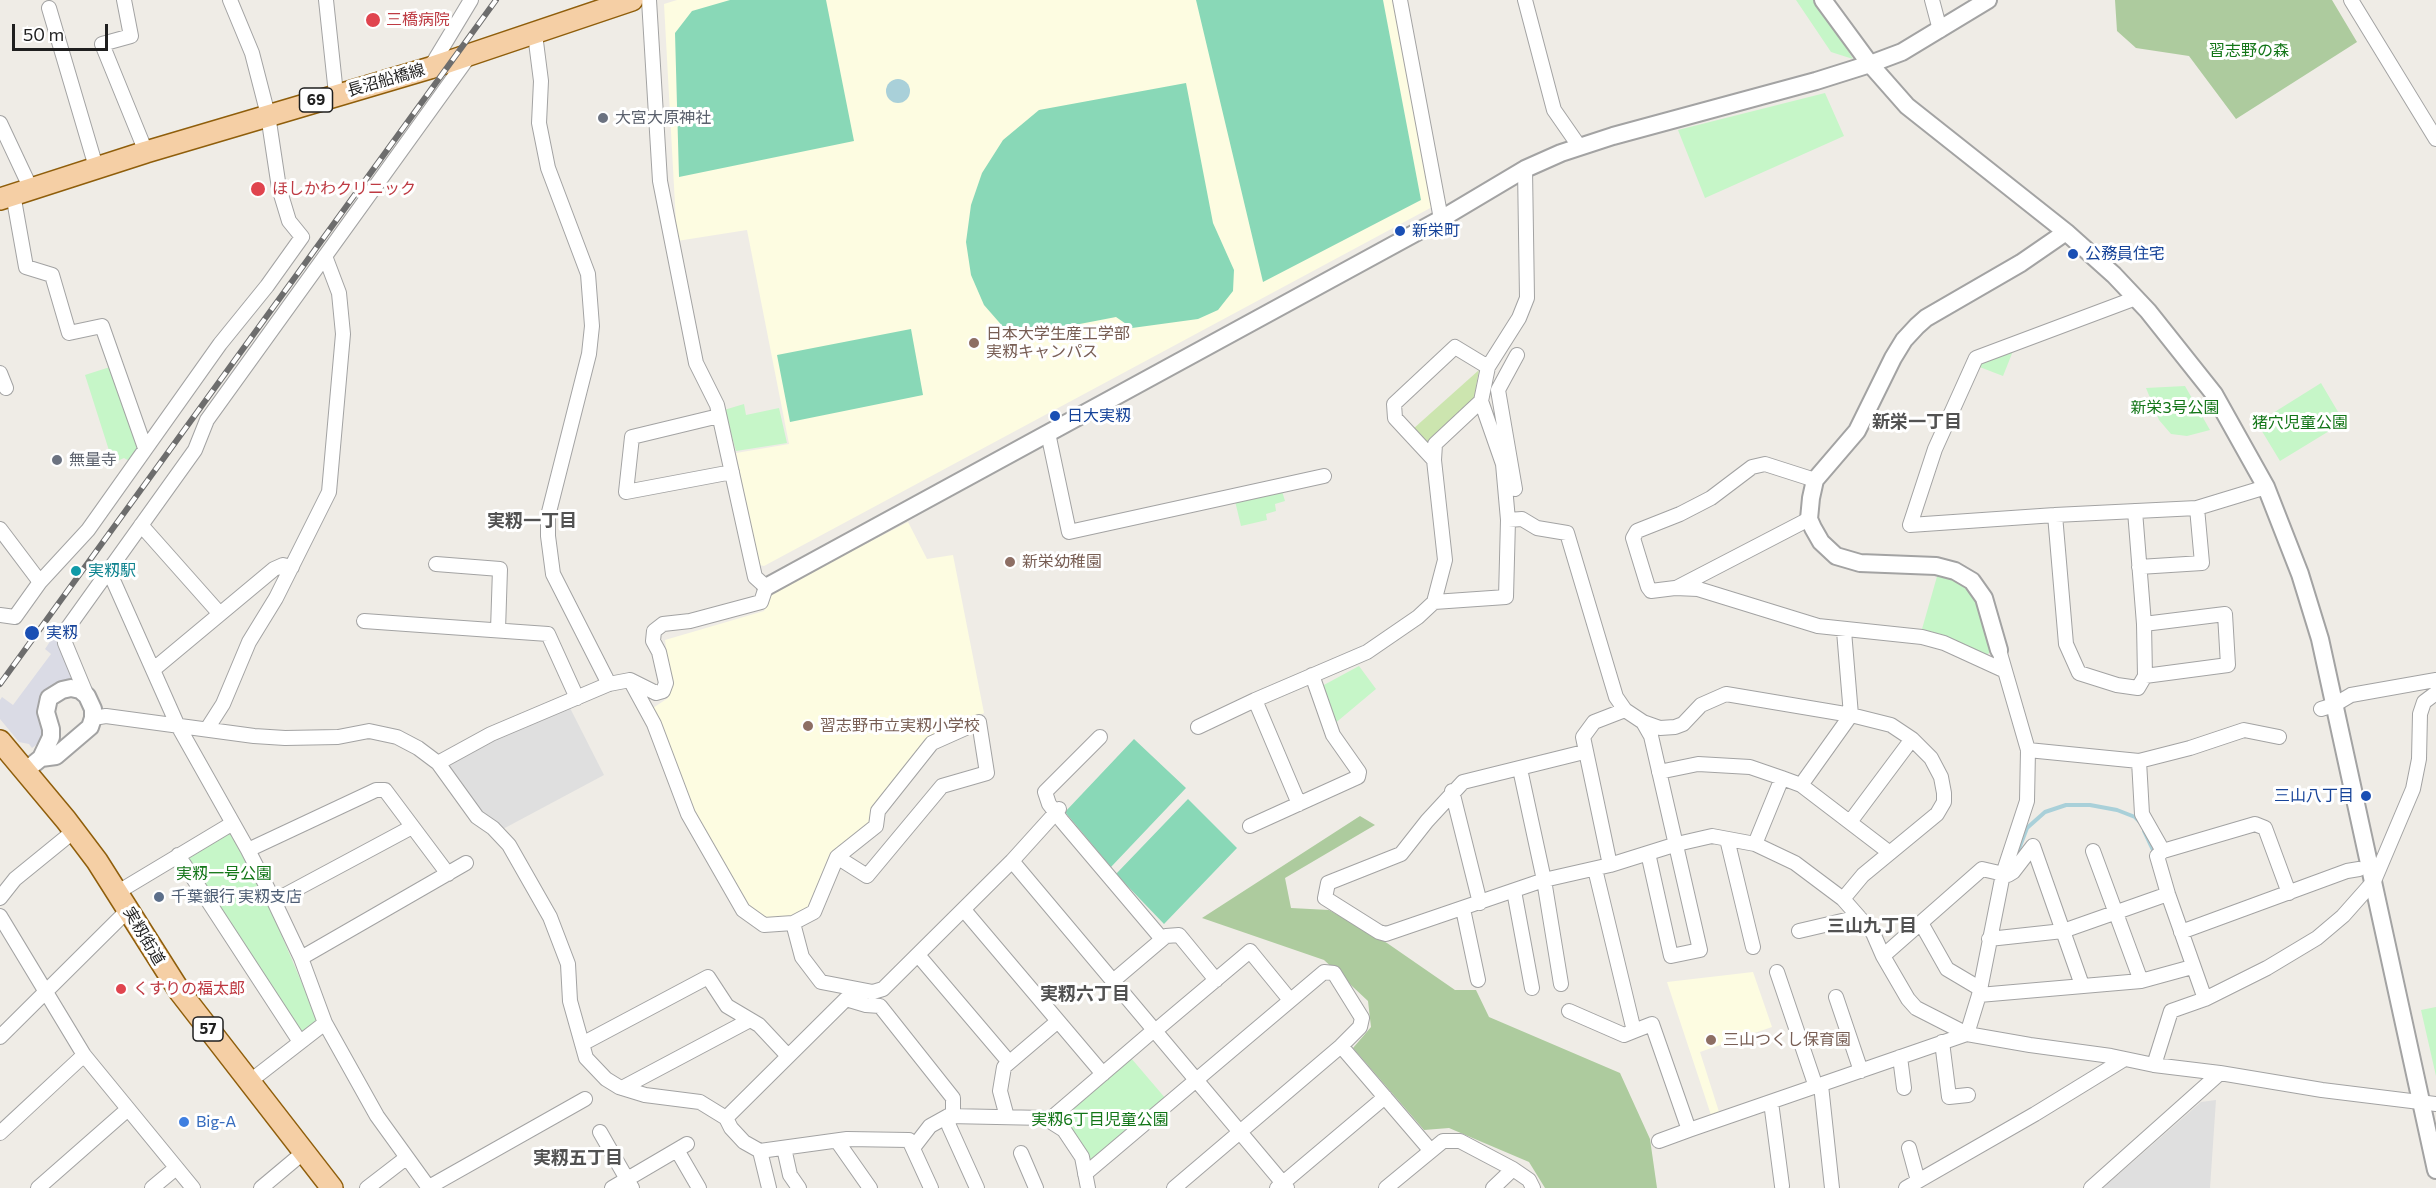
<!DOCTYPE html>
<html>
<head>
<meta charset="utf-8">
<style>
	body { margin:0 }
	#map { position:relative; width:2436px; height:1188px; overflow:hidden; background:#efece6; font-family:Commissioner,sans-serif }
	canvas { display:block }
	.scale { position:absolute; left:12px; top:24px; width:96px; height:27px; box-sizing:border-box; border:3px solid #1f1f1f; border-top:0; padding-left:8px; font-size:18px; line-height:21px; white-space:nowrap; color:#1f1f1f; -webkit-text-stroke:4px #fff; paint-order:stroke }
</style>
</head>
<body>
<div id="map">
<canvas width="2436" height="1188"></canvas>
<div class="scale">50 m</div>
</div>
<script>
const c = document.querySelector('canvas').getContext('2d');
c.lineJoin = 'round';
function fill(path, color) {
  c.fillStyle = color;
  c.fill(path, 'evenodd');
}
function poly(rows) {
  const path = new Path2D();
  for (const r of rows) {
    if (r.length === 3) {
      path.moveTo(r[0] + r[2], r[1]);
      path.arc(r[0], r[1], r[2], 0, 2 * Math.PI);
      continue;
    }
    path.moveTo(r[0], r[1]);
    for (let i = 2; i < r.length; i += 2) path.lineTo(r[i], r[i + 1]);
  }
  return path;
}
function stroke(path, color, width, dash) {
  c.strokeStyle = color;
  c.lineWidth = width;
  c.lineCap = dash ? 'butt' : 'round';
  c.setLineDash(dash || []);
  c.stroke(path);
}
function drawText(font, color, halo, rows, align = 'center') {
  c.font = font + ' Commissioner,"Noto Sans JP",sans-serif';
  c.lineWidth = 6;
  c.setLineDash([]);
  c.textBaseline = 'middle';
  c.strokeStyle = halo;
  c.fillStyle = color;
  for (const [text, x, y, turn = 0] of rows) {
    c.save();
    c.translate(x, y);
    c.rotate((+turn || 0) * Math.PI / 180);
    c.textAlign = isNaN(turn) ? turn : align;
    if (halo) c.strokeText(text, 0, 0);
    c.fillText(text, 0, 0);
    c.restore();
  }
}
fill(poly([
	[677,0,1394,0,1434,206,764,566,759,565,736,453,789,444,747,230,677,241,664,4],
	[908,522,927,559,953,555,984,713,929,739,873,805,868,825,830,853,808,907,794,917,766,920,745,906,693,812,653,708,668,698,671,685,665,640,764,611,773,592],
	[1753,972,1772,1027,1700,1052,1720,1115,1712,1118,1667,982]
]), '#fdfce1');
fill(poly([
	[1479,370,1474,399,1429,441,1423,441,1413,429]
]), '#cce5af');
fill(poly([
	[2115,0,2332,0,2357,42,2236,119,2189,56,2136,48,2117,31],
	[1360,816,1375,825,1285,878,1291,908,1329,910,1387,943,1455,990,1476,990,1489,1017,1620,1073,1650,1139,1657,1188,1545,1188,1529,1162,1449,1128,1424,1130,1353,1048,1371,1027,1368,1001,1324,960,1202,918]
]), '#adcb9e');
fill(poly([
	[1796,0,1814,0,1833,25,1853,59,1831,52],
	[1825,93,1844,136,1705,198,1678,130],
	[2013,351,2003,376,1977,366,1979,362],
	[113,366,141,448,131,462,124,458,113,463,85,375],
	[2321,383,2344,422,2280,461,2257,423],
	[2185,386,2210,430,2187,436,2171,434,2159,420,2146,388],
	[744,404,746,415,779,408,787,443,736,451,724,410],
	[1282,491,1285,501,1275,504,1276,511,1266,514,1267,520,1241,526,1235,501],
	[1938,573,1961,581,1978,599,1992,648,1987,656,1946,636,1922,629],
	[1359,666,1376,689,1333,725,1322,686],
	[230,832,273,915,318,1021,300,1035,186,860],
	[2436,1007,2436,1076,2421,1010],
	[1131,1058,1166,1099,1090,1165,1084,1149,1072,1130,1057,1119]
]), '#c6f6c8');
fill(poly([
	[730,0,826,0,854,141,679,177,675,33,692,11],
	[1196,0,1383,0,1421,200,1263,282],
	[1186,83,1213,223,1234,270,1233,291,1218,310,1198,319,1132,328,1116,317,1012,337,984,305,971,275,966,242,971,205,982,173,1003,140,1039,110],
	[911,329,923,395,790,422,777,355],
	[1134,739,1186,788,1111,867,1065,812],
	[1188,799,1237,848,1164,924,1116,874]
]), '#89d8b7');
fill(poly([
	[569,706,604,775,503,829,480,813,445,762],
	[2216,1100,2210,1188,2103,1188,2201,1102]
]), '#dfdfdf');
fill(poly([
	[57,631,60,645,75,679,58,683,43,695,43,740,32,748,29,744,19,742,0,719,0,700,2,697,13,705,51,654,45,649]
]), '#dadbe5');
fill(poly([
	[898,91,12]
]), '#a9d0d9');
stroke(poly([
	[2144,831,2153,850],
	[2015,859,2027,828,2045,812,2066,805,2090,805,2117,810,2135,817,2140,822]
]), '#a9d0d9', 4);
const minor = poly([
	[124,0,131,36,102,44,146,152],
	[326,0,336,94],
	[1400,0,1441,219],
	[1525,0,1554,110,1579,146],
	[1932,0,1940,30],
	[2351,0,2436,139],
	[49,8,96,167],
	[535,34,541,81,539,123,548,168,588,274,592,326,589,354,548,516,548,536,553,574,609,684],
	[430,68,471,0],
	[0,123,31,189],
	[13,194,26,267,52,275,69,333,102,326,145,448],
	[2136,298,1976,358,1935,449,1910,525,2055,515,2197,508,2266,487],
	[0,373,6,388],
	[719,416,632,437,626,492,732,472],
	[1048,433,1069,532,1324,476],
	[1434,460,1395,418,1394,404,1455,347,1488,367],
	[1815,480,1765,464,1752,467,1711,498,1680,514,1637,531,1633,538,1648,587,1651,591,1675,588,1698,589,1818,626,1922,637,1944,643,2003,670],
	[1515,489,1498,390,1517,355],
	[2055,515,2066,644,2079,673,2117,685,2138,688,2145,676,2144,624,2135,511],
	[1508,520,1522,519,1537,528,1567,533,1616,697,1625,710,1643,722,1651,736,1700,950,1671,956,1648,853],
	[141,525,220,614],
	[0,529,40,582],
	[436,564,500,569,498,630],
	[2139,567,2202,563,2197,508],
	[109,571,177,724,248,850,274,901,301,958,325,1023,249,1082],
	[1678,587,1809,519],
	[1434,602,1506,597,1508,520,1503,464,1481,401],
	[0,615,15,617,40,582,88,530,220,344,267,286,302,237,289,221,279,188,268,115,252,53,230,0],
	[364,621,548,634,577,698],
	[2144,624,2225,614,2228,665,2145,676],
	[154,669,274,569,283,565,292,567],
	[630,680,654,724,688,814,743,910,764,925,793,923,814,912,837,857,876,826,878,811,932,743,979,722,987,773,942,786,867,876,837,857],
	[87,696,65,643,64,633,195,450,207,420,470,55],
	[1255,700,1299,804],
	[2321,709,2334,705,2351,695,2436,680],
	[93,718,106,716,254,736,285,738,338,737,369,731,397,737,418,748,438,763,491,734,609,684,630,680,656,693,663,691,666,683,659,652,653,641,654,631,663,624,690,621,761,602,766,587,755,577,717,405,696,363,660,181,649,0],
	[1643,722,1660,728,1675,727,1683,724,1701,705,1726,694,1851,715,1891,725,1912,739,1931,758,1941,777,1944,793,1944,802,1937,814,1863,875,1843,899],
	[1198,727,1255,700,1367,652,1418,617,1434,602,1445,560,1434,460,1435,444,1481,401,1488,367,1519,318,1527,298,1525,169],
	[207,729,223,704,249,642,276,598,329,492,343,334,339,293,325,256],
	[1100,737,1045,792,1049,804,1062,821,1162,939],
	[2028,750,2139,761,2190,748,2244,730,2279,737],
	[1584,752,1463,782,1427,821,1401,854,1328,883,1325,898,1379,932,1386,934,1544,880,1610,865,1677,844,1712,836,1755,844,1795,863,1843,899,1873,933,1883,956,1908,999,1916,1008,1967,1034,2030,1045,2111,1056,2154,1065,2220,1073,2322,1090,2436,1104],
	[2139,761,2142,814,2163,851,2255,824,2265,828,2289,893],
	[438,763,477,817,493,828,509,845,550,917,568,964,570,1001,586,1058,606,1079,619,1087,645,1095,700,1102,726,1118,846,999,866,1005,880,1006,953,1098,953,1116],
	[1520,769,1544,880,1561,984],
	[1659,772,1698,764,1750,767,1782,778,1801,785,1890,853],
	[1801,785,1851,715,1844,631],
	[1452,791,1480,903],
	[1850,822,1912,739],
	[1250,826,1358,777,1359,772,1333,735,1312,675],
	[1727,839,1753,947],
	[1755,844,1782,778],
	[248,850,376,790,385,790,448,874],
	[2093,851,2141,981],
	[2163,851,2157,856,2168,894,2205,999],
	[178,855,300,1042],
	[1012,861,1287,1188],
	[1610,865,1583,737,1594,722,1625,710],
	[1595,869,1634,1031,1652,1024,1689,1130,1967,1034,1979,995,2003,874,2027,801,2028,750,1999,650],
	[1514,891,1532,988],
	[118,892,233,823],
	[0,898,15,879,74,831],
	[274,901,412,827],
	[1463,909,1478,980],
	[964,910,1103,1074],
	[0,916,84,1055,193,1188],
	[793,923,802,957,821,982,873,992,883,989,1012,861,1059,809],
	[1921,923,1947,969,1979,988],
	[1799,931,1859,917],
	[2181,932,2347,871,2359,869],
	[1989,939,2063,931,2168,894],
	[918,955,1009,1062],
	[1883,956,1982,869,2008,875,2013,872,2033,846,2082,985],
	[301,958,466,863],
	[1777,972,1816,1087],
	[1113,981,1166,936,1179,935,1216,980],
	[1979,995,2141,981,2192,967],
	[1836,997,1861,1071],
	[1569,1011,1624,1035,1634,1031],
	[325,1023,377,1116,429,1188],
	[1155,1031,1250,951,1290,1000],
	[0,1037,128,910],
	[1942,1042,1949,1097,1968,1095],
	[582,1044,708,977,727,1006,759,1025,788,1056],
	[1341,1046,1431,1151],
	[1900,1057,1904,1088],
	[2154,1065,2171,1011,2205,999,2267,968,2317,938,2343,916,2374,881,2413,789,2419,759,2420,714,2424,702,2436,693],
	[1821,1085,1832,1188],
	[622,1088,750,1020],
	[1771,1102,1782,1186],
	[948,1116,949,1126,977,1188],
	[1007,1117,1000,1091,1004,1067,1058,1021],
	[726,1118,731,1128,744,1142,760,1151,769,1188],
	[1049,1120,1154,1030],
	[600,1132,632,1188],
	[0,1133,84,1055],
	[837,1141,870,1188],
	[1659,1141,1689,1130],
	[784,1148,790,1175,799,1188],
	[913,1148,930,1126,948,1116,1045,1118,1064,1130,1082,1157,1088,1188],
	[1909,1148,1918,1181],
	[677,1150,699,1188],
	[760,1151,847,1139,909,1140,931,1188],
	[1021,1153,1036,1188],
	[1085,1174,1324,972,1334,973,1362,1018,1360,1027,1341,1046,1174,1188],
	[429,1187,585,1099],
	[38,1188,128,1109],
	[152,1188,176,1168],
	[261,1188,304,1152],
	[367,1188,406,1158],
	[612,1188,687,1144],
	[1277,1188,1385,1097],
	[1386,1188,1443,1141,1460,1141,1513,1169,1529,1180,1533,1188],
	[1493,1188,1513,1169],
	[1906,1188,2035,1114,2123,1060],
	[2091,1188,2220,1073]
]);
const tertiary = poly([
	[1823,0,1870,64,1907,106,2066,232,2114,275,2148,311,2214,394,2266,487,2300,574,2320,639,2436,1170],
	[766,587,1441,219,1525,169,1561,153,1613,136,1816,81,1870,64,1902,52,1988,0],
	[1999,650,1984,598,1972,581,1955,571,1936,566,1860,563,1836,556,1821,542,1813,528,1809,519,1811,498,1815,480,1857,431,1893,358,1904,340,1917,326,1926,318,2021,263,2066,232],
	[25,771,41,758,56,756,90,727,93,718,93,709,87,696,80,690,71,688,62,690,49,698,46,712,51,729,51,737,41,758]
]);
const primary = poly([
	[0,199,146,152,430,68,632,0],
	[0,741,66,820,97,861,180,992,332,1188]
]);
stroke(minor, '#a3a3a3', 16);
stroke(tertiary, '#a3a3a3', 20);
stroke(primary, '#8f5e0b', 24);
stroke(minor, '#fff', 14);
stroke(tertiary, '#fff', 16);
stroke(primary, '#f5cfa5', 21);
const rail = poly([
	[0,684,496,0]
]);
stroke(rail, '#6d6d6d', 6);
stroke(rail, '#fff', 4, [11]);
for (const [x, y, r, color] of [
	[373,20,8,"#e0444e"],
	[603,118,6,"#6b7280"],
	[258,189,8,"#e0444e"],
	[1400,231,6,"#1a4fb4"],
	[2073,254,6,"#1a4fb4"],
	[974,343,6,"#8d6e63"],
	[1055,416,6,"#1a4fb4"],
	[57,460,6,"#6b7280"],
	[1010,562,6,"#8d6e63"],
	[76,571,6,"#0f9aa8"],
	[32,633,8,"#1a4fb4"],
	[808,726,6,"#8d6e63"],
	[2366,796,6,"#1a4fb4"],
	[159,897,6,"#5c6f8a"],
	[121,989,6,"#e0444e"],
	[1711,1040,6,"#8d6e63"],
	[184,1122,6,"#3f7fe0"]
]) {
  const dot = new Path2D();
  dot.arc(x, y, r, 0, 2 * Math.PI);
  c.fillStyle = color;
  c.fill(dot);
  stroke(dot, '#fff', 2);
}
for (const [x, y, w] of [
	[316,100,33],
	[208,1029,30]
]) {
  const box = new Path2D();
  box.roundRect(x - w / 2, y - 12, w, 24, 4.5);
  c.fillStyle = '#fff';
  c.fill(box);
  stroke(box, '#1f1f1f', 1.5);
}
drawText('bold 15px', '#1f1f1f', null, [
	["69",316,100],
	["57",208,1029]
]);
drawText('16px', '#be3a42', '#fff', [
	["三橋病院",386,20],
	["ほしかわクリニック",272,189],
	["くすりの福太郎",133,989]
], 'left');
drawText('16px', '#137618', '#fff', [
	["習志野の森",2249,51],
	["新栄3号公園",2175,408],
	["猪穴児童公園",2300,423],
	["実籾一号公園",224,874],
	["実籾6丁目児童公園",1100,1120]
]);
drawText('16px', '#1f1f1f', '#fff', [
	["長沼船橋線",386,80,-16],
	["実籾街道",144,936,59]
]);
drawText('16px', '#5b616d', '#fff', [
	["大宮大原神社",615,118],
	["無量寺",69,460]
], 'left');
drawText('16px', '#164399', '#fff', [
	["新栄町",1412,231],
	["公務員住宅",2085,254],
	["日大実籾",1067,416],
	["実籾",46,633],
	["三山八丁目",2354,796,"right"]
], 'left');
drawText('16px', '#785e54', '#fff', [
	["日本大学生産工学部",986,334],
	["実籾キャンパス",986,352],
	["新栄幼稚園",1022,562],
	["習志野市立実籾小学校",820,726],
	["三山つくし保育園",1723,1040]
], 'left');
drawText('16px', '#0d838f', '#fff', [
	["実籾駅",88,571]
], 'left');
drawText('16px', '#4e5e75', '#fff', [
	["千葉銀行 実籾支店",171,897]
], 'left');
drawText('16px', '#366cbe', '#fff', [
	["Big-A",196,1122]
], 'left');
drawText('bold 18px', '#525252', '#fff', [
	["新栄一丁目",1917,422],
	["実籾一丁目",532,521],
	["三山九丁目",1872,926],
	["実籾六丁目",1085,994],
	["実籾五丁目",578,1158]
]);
</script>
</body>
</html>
